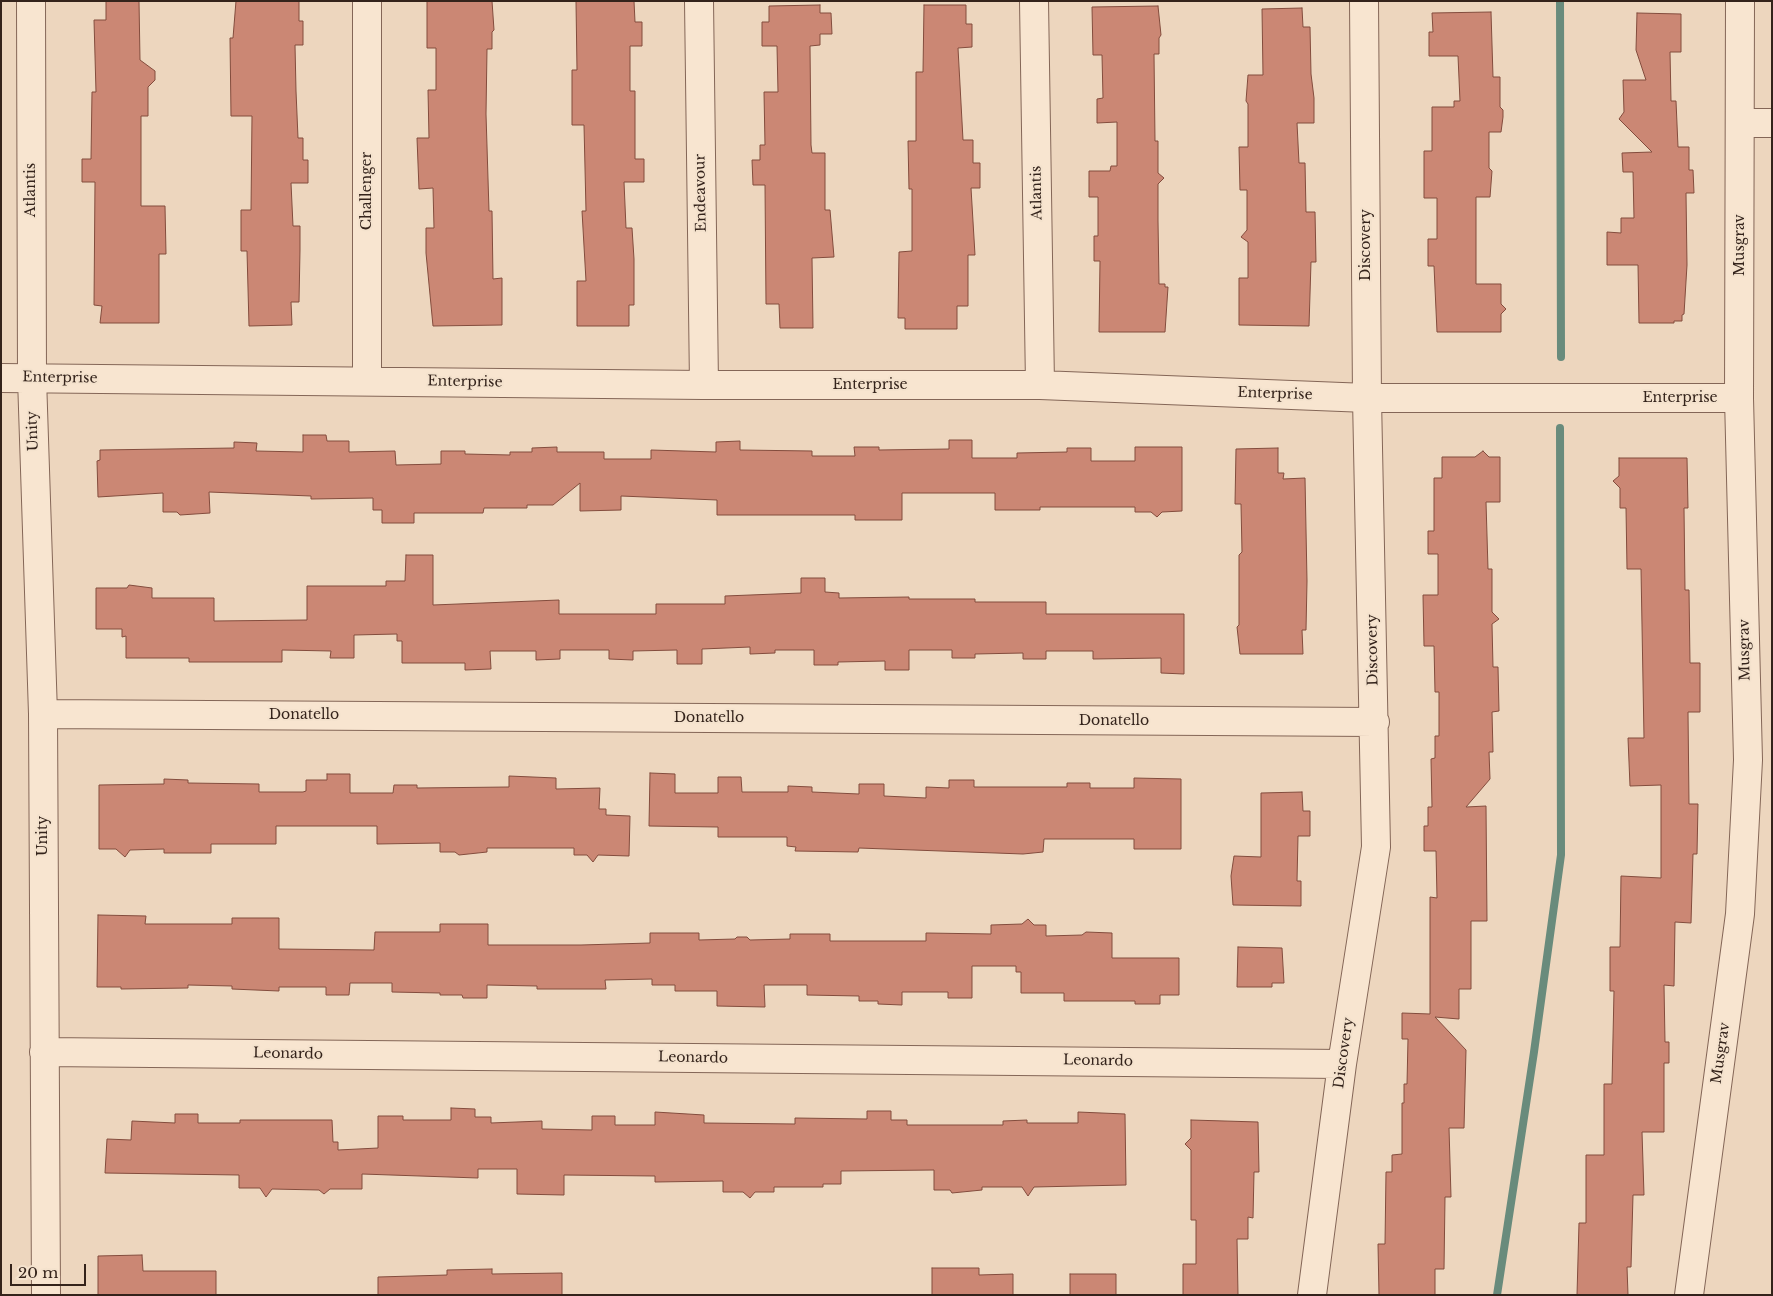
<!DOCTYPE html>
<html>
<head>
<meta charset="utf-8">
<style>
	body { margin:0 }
	#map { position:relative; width:1773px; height:1296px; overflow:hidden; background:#edd6be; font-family:"Libre Baskerville",serif }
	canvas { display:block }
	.frame { position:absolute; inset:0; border:2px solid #34231b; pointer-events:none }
	.scale { position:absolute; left:10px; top:1264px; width:76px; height:22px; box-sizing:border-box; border:2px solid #34231b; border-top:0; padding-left:6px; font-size:15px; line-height:18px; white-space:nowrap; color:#34231b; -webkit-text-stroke:4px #f4e2cd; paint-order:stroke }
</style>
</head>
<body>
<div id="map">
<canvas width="1773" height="1296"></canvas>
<div class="frame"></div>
<div class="scale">20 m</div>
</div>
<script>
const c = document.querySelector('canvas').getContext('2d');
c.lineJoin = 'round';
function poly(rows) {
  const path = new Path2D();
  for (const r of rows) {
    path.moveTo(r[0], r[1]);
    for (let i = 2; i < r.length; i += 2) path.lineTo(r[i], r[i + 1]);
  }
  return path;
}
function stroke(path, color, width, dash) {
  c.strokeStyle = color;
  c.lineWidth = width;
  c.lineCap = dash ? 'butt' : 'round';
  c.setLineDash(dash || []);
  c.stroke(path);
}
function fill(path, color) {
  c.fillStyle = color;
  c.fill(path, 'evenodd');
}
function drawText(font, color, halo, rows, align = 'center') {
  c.font = font + ' "Libre Baskerville",serif';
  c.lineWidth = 4;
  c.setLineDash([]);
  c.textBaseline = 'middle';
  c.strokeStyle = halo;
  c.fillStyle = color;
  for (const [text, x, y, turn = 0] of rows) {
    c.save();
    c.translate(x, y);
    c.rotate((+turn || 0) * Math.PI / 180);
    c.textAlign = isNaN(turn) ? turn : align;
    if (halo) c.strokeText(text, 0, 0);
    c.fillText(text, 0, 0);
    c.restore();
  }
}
stroke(poly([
	[1560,1,1561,357],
	[1497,1295,1534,1052,1561,855,1560,428]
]), '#698b7c', 8);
const building = poly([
	[106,1,139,1,140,60,155,71,155,80,148,87,148,116,141,116,141,206,165,206,166,254,159,254,159,323,100,323,102,306,94,305,95,182,82,182,82,159,91,159,92,92,96,92,94,20,106,20,106,1],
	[236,1,299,1,299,21,303,21,303,45,295,45,296,91,298,138,303,138,303,160,308,160,308,183,291,183,293,226,300,226,300,250,299,302,291,302,292,325,249,326,247,251,241,251,241,210,251,210,252,116,231,116,230,38,233,38,236,1],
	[427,1,492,1,494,30,492,32,492,49,487,49,486,114,489,211,492,211,493,279,502,278,502,325,433,326,426,253,426,228,434,228,433,188,419,189,417,138,429,138,428,90,436,90,436,48,427,48,427,1],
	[576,1,634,1,635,22,642,22,642,46,630,46,630,91,635,91,635,159,644,159,644,182,624,182,626,228,632,228,634,259,634,305,629,305,629,326,577,326,577,281,586,281,582,211,586,211,584,125,572,125,572,70,577,70,576,1],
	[820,5,820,13,831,13,832,34,820,34,820,45,810,46,811,145,812,153,825,153,825,210,830,210,834,257,812,258,813,328,780,328,779,304,766,304,765,185,753,185,752,160,760,160,760,145,765,145,764,92,778,92,777,46,762,46,762,22,769,22,769,6,820,5],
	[924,5,966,5,966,24,972,24,972,47,958,48,963,140,973,140,973,163,980,163,980,188,971,188,975,255,968,255,968,306,957,306,957,329,905,329,905,318,898,318,899,252,912,251,912,189,909,189,908,141,916,141,916,72,923,72,924,5],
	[1158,6,1161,35,1159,38,1159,54,1154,54,1155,141,1158,141,1158,173,1164,178,1158,184,1158,221,1159,284,1165,284,1165,287,1168,287,1165,332,1099,332,1100,261,1094,261,1094,236,1098,236,1098,197,1089,197,1089,171,1110,171,1111,166,1117,166,1117,122,1097,123,1097,99,1103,98,1102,55,1093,55,1092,7,1158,6],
	[1302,8,1303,27,1310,27,1311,74,1314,98,1314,123,1297,123,1299,163,1305,163,1306,212,1315,212,1316,262,1311,262,1309,326,1239,325,1239,278,1248,278,1248,242,1241,237,1247,230,1247,190,1240,190,1239,147,1248,147,1248,104,1246,101,1248,75,1263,75,1262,9,1302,8],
	[1491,12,1493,77,1500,77,1500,107,1503,110,1503,117,1501,132,1489,132,1489,168,1492,171,1490,197,1476,197,1476,284,1501,284,1501,304,1506,309,1501,314,1501,332,1437,332,1434,266,1428,266,1428,239,1437,239,1437,198,1424,198,1424,151,1432,151,1432,107,1454,107,1454,101,1460,101,1458,56,1429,56,1429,32,1433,32,1432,13,1491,12],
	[1637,13,1681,14,1681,52,1670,52,1671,101,1676,101,1678,147,1689,147,1689,170,1693,170,1694,193,1686,193,1687,265,1684,314,1682,315,1682,321,1674,321,1674,323,1639,323,1638,265,1607,265,1607,232,1621,233,1621,218,1634,218,1633,172,1623,172,1622,153,1652,152,1619,119,1624,112,1623,80,1646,80,1636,50,1637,13],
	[303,435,326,435,327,441,349,441,349,452,395,451,396,465,441,464,441,451,465,451,465,454,510,455,510,452,532,452,532,448,557,447,557,452,604,452,604,459,651,459,651,450,716,452,716,442,740,441,740,450,812,451,812,456,855,456,854,447,879,447,879,450,949,449,949,440,972,440,972,458,1017,458,1017,453,1067,452,1067,448,1091,448,1091,461,1135,461,1135,447,1182,447,1182,511,1162,512,1157,517,1151,512,1135,512,1135,507,1040,507,1040,510,995,510,995,493,902,493,902,520,855,520,855,515,717,515,717,500,621,496,621,510,580,511,580,483,553,505,527,505,527,508,484,508,483,513,414,513,414,523,382,523,382,510,373,510,373,498,311,499,311,496,209,492,210,513,180,515,177,512,163,512,163,493,98,497,97,461,100,460,100,450,234,448,234,442,257,443,256,451,303,452,303,435],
	[1278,448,1278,473,1284,473,1283,479,1305,478,1307,581,1306,630,1302,630,1303,654,1240,654,1237,627,1239,625,1239,555,1242,552,1241,504,1235,504,1236,449,1278,448],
	[1483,451,1489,457,1500,457,1500,502,1486,502,1488,569,1492,569,1492,612,1499,619,1492,624,1493,667,1498,667,1499,711,1492,712,1493,752,1489,752,1490,779,1466,807,1486,806,1487,921,1471,921,1471,989,1459,989,1459,1019,1435,1017,1466,1050,1464,1128,1449,1128,1451,1197,1445,1197,1444,1269,1435,1269,1435,1295,1379,1295,1378,1244,1385,1244,1386,1172,1392,1172,1392,1155,1402,1154,1402,1103,1404,1103,1404,1084,1407,1084,1408,1039,1402,1039,1402,1013,1430,1014,1430,897,1437,898,1436,851,1424,851,1424,826,1428,826,1428,807,1432,807,1431,759,1435,758,1435,736,1439,736,1439,692,1435,692,1434,646,1424,646,1423,595,1438,595,1438,554,1428,554,1428,531,1434,531,1434,478,1442,478,1442,457,1475,457,1483,451],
	[1619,458,1687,458,1688,508,1684,508,1685,590,1689,590,1690,663,1700,663,1700,712,1688,712,1689,804,1698,804,1697,854,1693,854,1691,923,1675,922,1674,986,1664,985,1665,1042,1669,1042,1669,1063,1664,1063,1664,1132,1642,1132,1644,1195,1633,1195,1631,1267,1627,1267,1628,1295,1577,1295,1579,1223,1586,1223,1586,1155,1604,1155,1604,1084,1612,1084,1614,991,1610,991,1610,947,1620,947,1621,876,1661,878,1661,785,1630,786,1628,738,1644,738,1641,569,1627,569,1626,508,1620,508,1620,488,1613,481,1619,476,1619,458],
	[406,555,433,555,433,605,559,600,559,614,656,614,656,604,725,604,725,596,801,593,801,578,825,578,825,592,839,593,839,598,909,597,909,599,975,599,975,602,1046,602,1046,614,1184,614,1184,674,1161,673,1161,658,1093,659,1093,651,1046,651,1046,659,1023,659,1023,653,975,654,975,658,952,658,952,650,909,650,909,670,885,670,885,661,838,662,838,665,814,665,814,650,775,650,775,653,750,654,750,647,702,649,702,664,677,664,677,650,633,651,633,660,609,659,609,650,560,650,560,659,536,660,536,651,490,651,491,669,465,670,465,663,402,663,402,641,397,641,397,634,354,635,354,658,330,658,331,651,282,650,282,662,189,662,189,658,126,658,126,636,122,637,122,629,96,629,96,588,127,588,129,585,152,588,152,598,214,598,214,621,307,620,307,586,386,586,386,581,405,581,406,555],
	[650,773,675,774,675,793,718,793,718,777,741,777,742,792,788,792,788,786,812,787,812,792,859,794,859,784,884,784,884,796,926,798,926,787,949,788,949,780,974,780,974,787,1067,787,1067,783,1090,783,1090,788,1134,788,1134,778,1181,779,1181,849,1134,849,1134,839,1044,839,1043,852,1023,854,859,848,858,852,795,851,796,847,787,846,787,837,718,837,718,827,649,826,650,773],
	[327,774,350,774,350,793,393,793,394,785,417,785,417,788,509,787,509,776,556,778,556,789,600,788,599,809,606,809,606,815,630,816,629,856,598,855,593,862,587,855,574,855,574,848,487,848,487,852,459,855,455,852,440,852,440,843,377,844,377,826,276,826,276,844,211,844,211,853,164,853,164,849,130,850,125,857,116,849,99,849,99,785,164,784,164,779,188,780,188,783,259,784,259,792,303,792,306,791,306,780,327,780,327,774],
	[1302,792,1303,811,1310,811,1310,836,1298,836,1297,881,1301,881,1301,906,1233,905,1231,876,1234,856,1261,857,1261,793,1302,792],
	[98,915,146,916,145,924,232,924,232,918,279,918,279,949,374,950,375,932,440,932,440,924,488,924,488,945,581,945,650,943,650,933,699,933,699,940,735,939,737,937,747,937,750,940,790,939,790,934,830,934,830,941,926,941,926,933,991,934,991,925,1022,924,1028,919,1034,925,1046,925,1046,936,1082,935,1086,932,1112,933,1112,958,1179,958,1179,995,1160,995,1160,1004,1135,1004,1135,1001,1064,1001,1064,993,1021,993,1021,972,1016,972,1016,966,972,966,972,998,948,998,948,992,902,992,902,1005,878,1004,878,1001,859,1001,859,996,807,995,807,985,764,985,765,1007,717,1006,717,991,675,991,675,985,652,985,652,979,605,980,606,989,537,989,537,986,487,985,487,998,463,998,462,995,440,995,440,993,392,992,392,983,350,983,349,995,326,995,326,987,279,987,279,991,232,989,232,986,188,985,188,988,121,989,121,987,97,987,98,915],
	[1238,947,1282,948,1284,983,1272,983,1272,987,1237,987,1238,947],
	[451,1108,475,1109,475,1117,491,1117,491,1123,542,1121,542,1129,592,1130,592,1116,615,1116,615,1125,655,1125,655,1112,704,1115,704,1123,795,1124,795,1118,867,1119,867,1111,891,1111,891,1120,907,1120,907,1125,1003,1125,1003,1121,1027,1120,1027,1123,1078,1123,1078,1112,1125,1114,1126,1185,1034,1187,1028,1196,1022,1187,982,1187,982,1190,952,1193,950,1190,934,1190,934,1170,841,1171,841,1184,823,1184,823,1187,774,1187,774,1192,755,1192,750,1198,743,1192,723,1192,723,1181,655,1182,655,1176,564,1175,564,1195,517,1194,517,1169,478,1169,478,1178,362,1174,362,1189,330,1189,324,1194,319,1190,272,1189,266,1197,260,1188,239,1188,239,1175,105,1173,107,1139,131,1140,132,1121,175,1123,175,1114,198,1114,198,1123,240,1123,240,1120,332,1120,333,1142,338,1142,338,1150,378,1148,378,1116,403,1116,403,1120,451,1120,451,1108],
	[1191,1120,1258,1122,1259,1172,1254,1172,1253,1218,1248,1217,1248,1239,1237,1239,1238,1295,1183,1295,1183,1264,1196,1264,1196,1220,1191,1220,1191,1150,1185,1144,1191,1138,1191,1120],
	[142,1255,143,1271,216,1271,216,1295,98,1295,98,1256,142,1255],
	[932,1268,979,1268,979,1275,1013,1274,1013,1295,932,1295,932,1268],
	[492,1269,492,1274,562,1273,562,1295,378,1295,378,1277,447,1275,447,1270,492,1269],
	[1070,1274,1116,1274,1116,1295,1070,1295,1070,1274]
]);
fill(building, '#cb8774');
stroke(building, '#834c3d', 1);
const minor = poly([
	[31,1,32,378,43,714,46,1295],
	[699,1,704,385],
	[1034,1,1040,385],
	[1741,123,1772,123],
	[1,378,704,385,1040,385,1367,398,1739,398],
	[367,381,367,1],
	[43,714,1375,722],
	[44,1052,1342,1064],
	[1312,1295,1342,1064,1376,847,1367,398,1364,1],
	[1689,1295,1740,914,1748,760,1739,398,1740,1]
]);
stroke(minor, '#846657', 30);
stroke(minor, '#f8e5d0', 28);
drawText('14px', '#34231b', '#f4e2cd', [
	["Atlantis",31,190,-90],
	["Challenger",367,191,-90],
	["Endeavour",701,193,-91],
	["Atlantis",1037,193,-91],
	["Discovery",1366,245,-90],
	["Musgrav",1740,245,-90],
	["Enterprise",60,378,1],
	["Enterprise",465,382,1],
	["Enterprise",870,385],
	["Enterprise",1275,394,2],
	["Enterprise",1680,398],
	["Unity",33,431,-92],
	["Discovery",1373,650,-91],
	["Musgrav",1745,650,-91],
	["Donatello",304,715],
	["Donatello",709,718],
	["Donatello",1114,721],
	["Unity",43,836,-90],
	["Discovery",1344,1053,-82],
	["Musgrav",1721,1053,-82],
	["Leonardo",288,1054,1],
	["Leonardo",693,1058,1],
	["Leonardo",1098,1061,1]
]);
</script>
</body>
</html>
